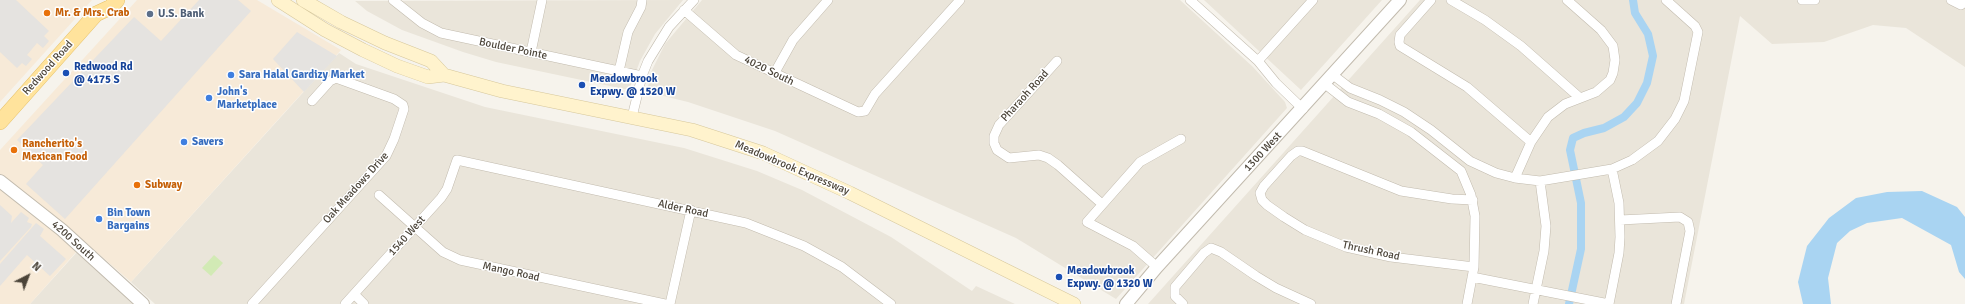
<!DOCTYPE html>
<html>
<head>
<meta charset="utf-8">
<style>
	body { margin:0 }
	#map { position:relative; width:1965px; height:304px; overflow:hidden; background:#f6f3ec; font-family:Signika,sans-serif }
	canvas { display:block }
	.north { position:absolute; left:8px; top:256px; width:40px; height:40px; -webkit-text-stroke:3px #fff; paint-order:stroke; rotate:42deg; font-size:11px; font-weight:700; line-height:16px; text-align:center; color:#4b4439 }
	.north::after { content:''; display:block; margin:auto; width:14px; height:18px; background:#4b4439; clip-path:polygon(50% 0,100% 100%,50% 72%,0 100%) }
</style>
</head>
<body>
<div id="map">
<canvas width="1965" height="304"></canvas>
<div class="north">N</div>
</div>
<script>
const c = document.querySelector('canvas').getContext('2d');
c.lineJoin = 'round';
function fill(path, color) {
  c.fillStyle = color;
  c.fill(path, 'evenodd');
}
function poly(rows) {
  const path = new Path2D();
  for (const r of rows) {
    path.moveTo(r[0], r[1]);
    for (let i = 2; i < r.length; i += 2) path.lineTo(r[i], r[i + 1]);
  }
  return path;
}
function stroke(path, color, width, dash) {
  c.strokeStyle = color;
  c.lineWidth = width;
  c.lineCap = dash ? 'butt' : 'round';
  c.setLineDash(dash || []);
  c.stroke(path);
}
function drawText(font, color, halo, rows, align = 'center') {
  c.font = font + ' Signika,sans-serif';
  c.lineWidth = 3;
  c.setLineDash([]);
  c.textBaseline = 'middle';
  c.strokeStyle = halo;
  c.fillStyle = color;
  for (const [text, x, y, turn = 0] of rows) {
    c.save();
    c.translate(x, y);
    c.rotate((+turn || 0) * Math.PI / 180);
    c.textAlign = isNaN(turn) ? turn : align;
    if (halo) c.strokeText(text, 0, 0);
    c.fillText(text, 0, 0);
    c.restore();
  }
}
fill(poly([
	[683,0,655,34,640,61,629,90,496,62,463,52,402,30,367,11,355,1],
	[702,0,1180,0,1253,67,1285,102,1287,108,1116,299,1016,238,775,131,688,102,647,92,651,72,665,44],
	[1204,0,1382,0,1301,90],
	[1420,0,1965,0,1965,67,1906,28,1873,25,1824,42,1772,44,1740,16,1684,304,1148,304],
	[339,53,356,64,485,107,684,148,757,171,802,190,891,237,972,291,976,286,1015,304,155,304,131,282],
	[77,252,134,304,30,304]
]), '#eae5da');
fill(poly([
	[0,0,92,0,0,102],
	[137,0,257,0,341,50,131,282,85,242,30,304,0,304,0,150]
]), '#f7ead8');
fill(poly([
	[214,255,223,263,211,276,202,268]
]), '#d2eab5');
fill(poly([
	[0,0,16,0,49,31,44,36,49,41,43,48,37,43,27,55,32,59,26,66,22,63,17,68,0,52],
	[199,0,238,0,251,11,65,219,26,184,43,165,17,140,134,17,161,41],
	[297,32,337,56,304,92,273,59],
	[0,205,12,216,11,223,21,212,29,218,27,222,32,224,31,227,0,261],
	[36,223,44,229,40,236,66,259,50,276,27,255,0,286,0,264]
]), '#e5e3e0');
fill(poly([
	[1922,191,1957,207,1965,217,1965,279,1959,272,1951,245,1902,218,1867,223,1850,231,1837,243,1828,278,1831,304,1803,304,1798,282,1807,246,1829,218,1856,198,1887,192]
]), '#a9d4f2');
stroke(poly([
	[1569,304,1581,249,1581,203,1570,150,1573,138,1584,133,1604,128,1624,117,1637,103,1647,83,1653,56,1648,34,1635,13,1633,0]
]), '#a9d4f2', 8);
const minor = poly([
	[393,0,422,23,441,33,642,76],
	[1190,0,1258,61,1276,83,1303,109],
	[1431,0,1400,35,1399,42,1400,46,1467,87,1531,142],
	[1451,0,1485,20,1521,46,1580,98],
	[1802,0,1815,0],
	[1951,0,1961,5,1965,2],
	[684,10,736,55,858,112,865,111,875,94,960,0],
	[531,52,542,0],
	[1057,61,999,125,994,136,994,143,997,150,1009,158,1039,155,1048,158,1058,165,1102,204],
	[1258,61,1313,0],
	[619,71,628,32,641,7,642,0],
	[774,74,793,40,828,0],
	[1333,75,1350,88,1380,100,1404,112,1431,130,1470,161,1496,173,1515,178,1540,181,1612,169,1632,160,1658,141,1675,119,1684,101,1698,32,1695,26,1666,0],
	[1325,84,1348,102,1379,114,1411,132,1461,171,1471,195,1475,216,1474,267,1467,304],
	[632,117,642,76,648,61,669,27,694,0],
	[1515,178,1531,142,1548,117,1565,104,1596,92,1610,80,1613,73,1615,60,1613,46,1601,30,1567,0],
	[379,195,443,252,460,260,665,304],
	[1473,200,1452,199,1401,191,1302,151,1298,151,1291,156,1264,186,1260,193,1262,200,1267,205,1284,217,1305,230,1346,247,1391,257,1474,267],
	[1620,220,1680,217,1688,222,1690,231,1676,304],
	[1157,267,1133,246,1087,222,1140,162,1181,139],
	[1472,277,1609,304,1619,253,1620,237,1619,203,1612,169],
	[354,294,364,304],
	[252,304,386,156,394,139,404,109,403,105,394,99,336,78,330,81,312,101],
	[345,304,441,198,447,189,457,160,746,223,804,246,842,267,891,304],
	[670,304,691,210],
	[1183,304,1175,296,1175,287,1204,253,1211,248,1221,252,1256,276,1276,288,1311,304],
	[1533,304,1544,251,1546,226,1540,181]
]);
const tertiary = poly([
	[0,181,62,230,143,304],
	[1126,304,1157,267,1400,0]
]);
const secondary = poly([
	[278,0,325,30,363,50,397,66,428,77,444,75,502,91,692,130,763,153,850,193,1074,304],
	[303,0,341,22,385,43,431,61,444,75]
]);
const primary = poly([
	[0,122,96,14,111,7,117,0]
]);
stroke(minor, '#c2bbae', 10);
stroke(tertiary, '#c2bbae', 14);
stroke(secondary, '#d6c79b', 14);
stroke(primary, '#e6c16a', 16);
stroke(minor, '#fff', 9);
stroke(tertiary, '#fff', 12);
stroke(secondary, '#fff3cd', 13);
stroke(primary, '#ffe39c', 15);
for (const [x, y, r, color] of [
	[47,13,4,"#e8710a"],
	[150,14,4,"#5c6f8a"],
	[66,73,4,"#1a4fb4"],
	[231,75,4,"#3f7fe0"],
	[582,85,4,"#1a4fb4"],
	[209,98,4,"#3f7fe0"],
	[184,142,4,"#3f7fe0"],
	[14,150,4,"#e8710a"],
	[137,185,4,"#e8710a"],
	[99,219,4,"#3f7fe0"],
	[1059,277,4,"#1a4fb4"]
]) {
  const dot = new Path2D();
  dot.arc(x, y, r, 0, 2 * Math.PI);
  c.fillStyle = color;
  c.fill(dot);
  stroke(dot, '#fff', 1.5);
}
drawText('bold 11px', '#c56008', '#fff', [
	["Mr. & Mrs. Crab",55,13],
	["Rancherito's",22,144],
	["Mexican Food",22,157],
	["Subway",145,185]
], 'left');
drawText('bold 11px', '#4e5e75', '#fff', [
	["U.S. Bank",158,14]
], 'left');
drawText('11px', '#4b4439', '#fff', [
	["Boulder Pointe",513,49,12],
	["Redwood Road",48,68,-48],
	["4020 South",769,71,26],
	["Pharaoh Road",1025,96,-48],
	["1300 West",1263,152,-47],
	["Meadowbrook Expressway",792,168,23],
	["Oak Meadows Drive",356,188,-48],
	["Alder Road",683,209,12],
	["1540 West",407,236,-48],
	["4200 South",73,241,42],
	["Thrush Road",1371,251,12],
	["Mango Road",511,272,12]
]);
drawText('bold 11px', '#164399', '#fff', [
	["Redwood Rd",74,67],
	["@ 4175 S",74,80],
	["Meadowbrook",590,79],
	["Expwy. @ 1520 W",590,92],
	["Meadowbrook",1067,271],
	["Expwy. @ 1320 W",1067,284]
], 'left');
drawText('bold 11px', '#366cbe', '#fff', [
	["Sara Halal Gardizy Market",239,75],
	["John's",217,92],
	["Marketplace",217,105],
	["Savers",192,142],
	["Bin Town",107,213],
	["Bargains",107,226]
], 'left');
</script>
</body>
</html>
